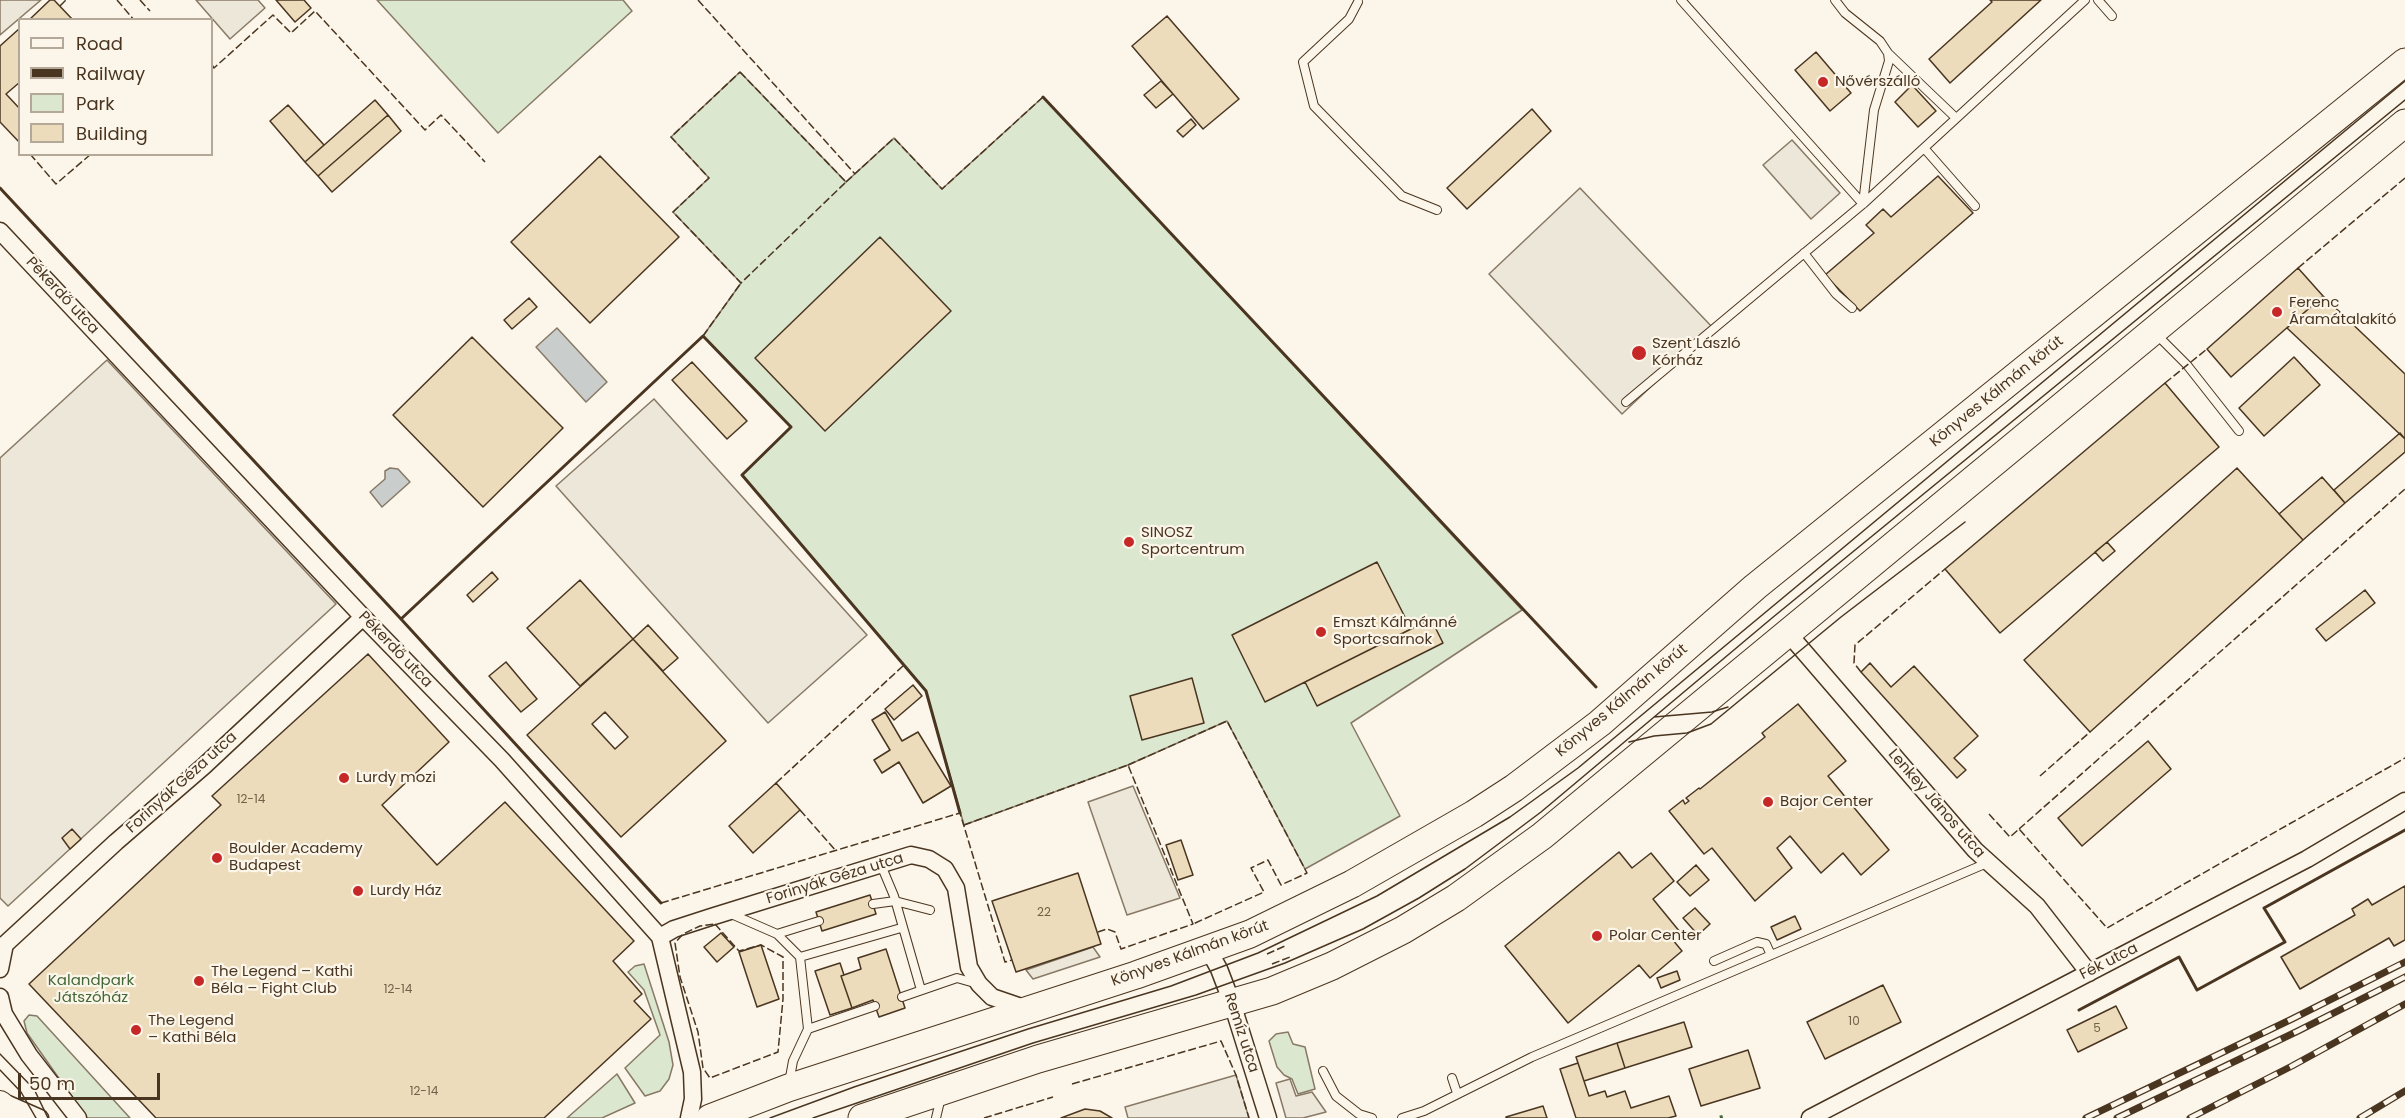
<!DOCTYPE html>
<html>
<head>
<meta charset="utf-8">
<style>
	body { margin:0 }
	#map { position:relative; width:2405px; height:1118px; overflow:hidden; background:#fbf6e9; font-family:Poppins,sans-serif }
	canvas { display:block }
	.legend { position:absolute; left:18px; top:18px; width:195px; height:138px; box-sizing:border-box; background:#fbf6e9; border:2px solid #b4a999; margin:0; padding:8px 10px; list-style:none; font-size:18px; color:#4a3520 }
	.legend li { display:flex; align-items:center; gap:12px; height:30px }
	.legend b { width:30px; border:2px solid #b4a999 }
	.scale { position:absolute; left:18px; top:1073px; width:142px; height:27px; box-sizing:border-box; border:3px solid #4a3520; border-top:0; padding-left:8px; font-size:18px; line-height:21px; white-space:nowrap; color:#4a3520; -webkit-text-stroke:4px #fbf6e9; paint-order:stroke }
</style>
</head>
<body>
<div id="map">
<canvas width="2405" height="1118"></canvas>
<ul class="legend">
<li><b style="height:8px;background:#fbf6e9"></b>Road</li>
<li><b style="height:8px;background:#4a3520"></b>Railway</li>
<li><b style="height:16px;background:#dce7d0"></b>Park</li>
<li><b style="height:16px;background:#ecdcbc"></b>Building</li>
</ul>
<div class="scale">50 m</div>
</div>
<script>
const c = document.querySelector('canvas').getContext('2d');
c.lineJoin = 'round';
function fill(path, color) {
  c.fillStyle = color;
  c.fill(path, 'evenodd');
}
function poly(rows) {
  const path = new Path2D();
  for (const r of rows) {
    path.moveTo(r[0], r[1]);
    for (let i = 2; i < r.length; i += 2) path.lineTo(r[i], r[i + 1]);
  }
  return path;
}
function stroke(path, color, width, dash) {
  c.strokeStyle = color;
  c.lineWidth = width;
  c.lineCap = dash ? 'butt' : 'round';
  c.setLineDash(dash || []);
  c.stroke(path);
}
function drawText(font, color, halo, rows, align = 'center') {
  c.font = font + ' Poppins,sans-serif';
  c.lineWidth = 4.5;
  c.setLineDash([]);
  c.textBaseline = 'middle';
  c.strokeStyle = halo;
  c.fillStyle = color;
  for (const [text, x, y, turn = 0] of rows) {
    c.save();
    c.translate(x, y);
    c.rotate((+turn || 0) * Math.PI / 180);
    c.textAlign = isNaN(turn) ? turn : align;
    if (halo) c.strokeText(text, 0, 0);
    c.fillText(text, 0, 0);
    c.restore();
  }
}
const green = poly([
	[377,0,623,0,632,11,498,133,377,0],
	[740,72,846,182,894,138,942,189,1043,97,1522,610,1351,723,1400,816,1305,869,1227,721,1128,765,964,825,926,691,742,475,791,427,703,336,741,283,673,212,709,178,671,137,740,72],
	[644,964,669,1042,673,1065,669,1079,660,1091,645,1096,625,1068,660,1035,644,990,628,972,635,966,644,964],
	[29,1015,37,1016,130,1118,87,1118,27,1033,24,1021,29,1015],
	[1288,1032,1293,1044,1305,1047,1315,1089,1298,1094,1292,1079,1284,1075,1277,1067,1269,1041,1276,1034,1288,1032],
	[617,1074,635,1103,602,1118,567,1118,617,1074]
]);
fill(green, '#dce7d0');
stroke(green, '#887966', 1.5);
const parking = poly([
	[0,0,41,0,0,35,0,0],
	[196,0,258,0,265,8,230,39,196,0],
	[1792,140,1840,193,1811,219,1763,165,1792,140],
	[1580,188,1713,328,1622,414,1489,274,1580,188],
	[107,360,336,604,8,906,0,898,0,458,107,360],
	[654,399,867,635,768,723,556,486,654,399],
	[1133,786,1180,898,1127,915,1088,802,1133,786],
	[1093,947,1100,957,1033,979,1026,970,1093,947],
	[1236,1075,1249,1118,1128,1118,1125,1107,1236,1075],
	[1290,1079,1296,1096,1312,1092,1326,1112,1303,1118,1286,1118,1276,1083,1290,1079]
]);
fill(parking, '#ede7d9');
stroke(parking, '#887966', 1.5);
const water = poly([
	[557,328,607,382,586,402,536,347,557,328],
	[390,468,398,469,410,482,382,507,370,492,385,479,385,471,390,468]
]);
fill(water, '#c9cecd');
stroke(water, '#887966', 1.5);
const building = poly([
	[50,0,54,0,73,20,29,20,50,0],
	[276,0,304,0,311,8,295,22,276,0],
	[1990,0,2041,0,1950,83,1929,59,1992,2,1990,0],
	[1167,16,1239,99,1203,129,1132,46,1167,16],
	[20,28,20,82,6,94,20,109,20,143,0,122,0,46,20,28],
	[1816,52,1851,93,1830,111,1795,70,1816,52],
	[1161,81,1173,94,1156,108,1144,95,1161,81],
	[1912,85,1936,111,1918,127,1895,102,1912,85],
	[375,100,388,115,318,176,305,162,375,100],
	[288,105,324,145,305,162,270,121,288,105],
	[1532,109,1551,131,1467,209,1447,188,1532,109],
	[388,115,401,131,332,192,318,176,388,115],
	[1191,119,1196,125,1183,137,1177,131,1191,119],
	[600,156,679,237,590,323,511,242,600,156],
	[1938,176,1973,213,1860,311,1825,275,1874,233,1866,225,1883,209,1891,217,1938,176],
	[880,237,951,311,825,431,755,358,880,237],
	[2298,268,2323,296,2231,377,2207,349,2298,268],
	[2323,296,2405,374,2405,439,2287,328,2323,296],
	[529,298,537,307,512,329,504,320,529,298],
	[472,337,563,428,483,507,393,415,472,337],
	[2294,357,2320,385,2264,436,2239,408,2294,357],
	[692,362,747,421,727,439,672,380,692,362],
	[2165,383,2219,447,2000,633,1945,569,2165,383],
	[2400,433,2405,439,2405,452,2345,503,2334,490,2400,433],
	[2237,468,2303,540,2090,732,2024,660,2237,468],
	[2322,477,2345,503,2303,540,2279,514,2322,477],
	[2107,542,2115,551,2103,561,2095,552,2107,542],
	[1377,562,1411,629,1265,702,1232,635,1377,562],
	[492,572,498,579,473,602,467,595,492,572],
	[580,580,633,639,580,686,527,628,580,580],
	[2365,590,2375,603,2326,641,2316,629,2365,590],
	[1431,619,1443,643,1317,706,1305,682,1431,619],
	[648,625,678,658,663,671,633,639,648,625],
	[633,639,726,741,621,837,527,735,633,639],
	[605,712,628,737,615,749,592,724,605,712],
	[368,654,449,742,382,805,437,865,505,802,634,941,613,961,642,994,634,1001,651,1019,544,1118,156,1118,29,984,221,805,212,796,368,654],
	[506,662,537,699,521,712,489,676,506,662],
	[1870,663,1891,687,1914,666,1978,736,1954,758,1966,770,1957,778,1861,672,1870,663],
	[1192,678,1204,723,1142,740,1130,696,1192,678],
	[913,685,922,696,894,720,885,709,913,685],
	[1798,704,1846,761,1828,776,1889,850,1861,875,1843,853,1821,873,1790,836,1777,848,1792,868,1755,901,1712,848,1704,854,1669,811,1683,800,1685,804,1689,801,1686,798,1699,788,1700,789,1765,737,1762,733,1798,704],
	[885,712,902,741,918,732,951,786,923,803,899,762,882,773,874,760,890,750,872,720,885,712],
	[2148,741,2171,769,2082,846,2058,818,2148,741],
	[776,783,800,810,753,853,729,826,776,783],
	[72,829,81,839,70,849,62,838,72,829],
	[1181,840,1193,875,1178,880,1166,845,1181,840],
	[1619,852,1632,868,1651,853,1674,881,1653,899,1680,932,1672,939,1682,951,1650,978,1639,965,1568,1023,1505,946,1619,852],
	[1696,865,1709,880,1690,896,1677,882,1696,865],
	[1078,873,1101,944,1016,972,992,901,1078,873],
	[2405,886,2405,940,2394,946,2389,938,2300,989,2281,957,2355,915,2352,909,2368,899,2372,905,2405,886],
	[870,895,876,914,822,931,816,912,870,895],
	[1695,908,1710,924,1698,935,1683,918,1695,908],
	[1795,916,1801,929,1777,940,1771,927,1795,916],
	[721,933,734,947,717,962,704,947,721,933],
	[761,945,779,999,757,1007,739,952,761,945],
	[886,949,905,1008,879,1017,873,1000,852,1008,841,976,861,969,858,958,886,949],
	[840,963,844,975,841,976,852,1008,830,1015,815,971,840,963],
	[1677,971,1680,980,1661,988,1657,978,1677,971],
	[1883,985,1901,1022,1825,1059,1807,1022,1883,985],
	[2116,1006,2127,1028,2078,1052,2067,1030,2116,1006],
	[1684,1022,1692,1047,1625,1068,1617,1043,1684,1022],
	[1617,1043,1625,1068,1584,1081,1576,1057,1617,1043],
	[1748,1050,1760,1088,1701,1106,1689,1069,1748,1050],
	[1578,1063,1589,1096,1605,1091,1607,1097,1625,1091,1631,1108,1669,1096,1676,1116,1668,1118,1576,1118,1560,1069,1578,1063],
	[1543,1106,1547,1118,1506,1118,1506,1117,1543,1106],
	[1085,1109,1100,1111,1112,1118,1061,1118,1085,1109]
]);
fill(building, '#ecdcbc');
stroke(building, '#4a3520', 1.5);
const lane = poly([
	[1681,0,1863,204],
	[1835,0,1845,13,1880,41,1888,53,1889,61,1874,110,1863,204],
	[2098,0,2112,16],
	[1358,2,1349,19,1303,62,1314,106,1402,196,1437,210],
	[1889,54,1956,118],
	[1924,148,1975,206],
	[1804,253,1836,294,1852,308],
	[2155,333,2187,365,2239,431],
	[1626,402,1863,204,2085,0],
	[881,865,894,896,921,990],
	[873,904,895,901,930,910],
	[729,913,777,934,800,957,808,1029],
	[777,934,819,921],
	[800,957,901,928],
	[1714,961,1757,942,1766,944,1771,955],
	[902,997,957,978,978,984],
	[1323,1071,1336,1096,1359,1114,1372,1118],
	[1452,1078,1457,1093],
	[789,1083,793,1061,808,1029,875,1006],
	[936,1118,941,1097],
	[1402,1118,1424,1111,1532,1057,1987,863]
]);
const street = poly([
	[0,231,363,617,502,760,660,937,692,1072,693,1099,689,1118],
	[1787,632,1975,850,2037,906,2089,973],
	[660,937,674,929,711,917,911,855,929,859,945,869,956,888,969,967,979,984,992,997,1027,1009],
	[0,949,116,842,204,766,363,617],
	[1208,949,1219,969,1232,1003,1268,1118],
	[0,969,5,944],
	[0,997,4,1014,29,1055,78,1118],
	[8,1104,40,1118],
	[1810,1118,2307,859,2405,801]
]);
const secondary = poly([
	[0,1103,18,1118]
]);
const primary = poly([
	[710,1118,788,1088,1136,975,1250,934,1352,884,1474,814,1514,788,1600,723,1755,587,2405,62],
	[862,1118,1038,1059,1272,991,1332,966,1403,930,1456,898,1542,836,2405,123]
]);
stroke(lane, '#4a3520', 10);
stroke(street, '#4a3520', 19);
stroke(secondary, '#4a3520', 26);
stroke(primary, '#4a3520', 29);
stroke(lane, '#fbf6e9', 8);
stroke(street, '#fbf6e9', 16);
stroke(secondary, '#fbf6e9', 24);
stroke(primary, '#fbf6e9', 27);
stroke(poly([
	[1654,717,1712,712,1728,707],
	[1629,742,1654,736,1687,733,1711,724,1841,617,1965,522],
	[0,1054,34,1089,48,1118],
	[0,1070,21,1092,36,1118],
	[770,1118,854,1087,1028,1029,1171,986,1258,953,1377,896,1510,817,1578,768,2405,81],
	[813,1118,1033,1043,1196,995,1285,963,1363,929,1419,898,1465,869,1541,812,1772,618,2405,100]
]), '#4a3520', 1.5);
const rail = poly([
	[2086,1118,2292,1019,2405,962],
	[2117,1118,2298,1031,2405,977],
	[2190,1118,2292,1066,2405,1004],
	[2360,1118,2405,1091]
]);
stroke(rail, '#4a3520', 7);
stroke(rail, '#fbf6e9', 4.5, [14]);
stroke(poly([
	[1720,1118,1726,1116]
]), '#436837', 4.5, [3, 4.5]);
stroke(poly([
	[117,0,134,20],
	[140,0,150,11],
	[698,0,855,174],
	[60,6,66,0],
	[212,65,214,68,273,15,291,33,315,11,425,130,441,115,485,162],
	[740,72,846,182,741,283,673,212,709,178,671,137,740,72],
	[30,154,56,184,91,154],
	[846,182,894,138,942,189,1043,97],
	[2298,268,2405,178],
	[703,336,741,283],
	[2165,383,2207,349],
	[1861,672,1854,663,1855,645,1945,569],
	[1128,765,1227,721,1307,873,1281,885,1268,860,1251,868,1264,892,1193,924],
	[2040,776,2090,732],
	[776,783,904,665],
	[800,810,836,851],
	[1989,814,2010,837,2019,829,2107,928,2405,758],
	[964,825,1128,765,1193,924,1121,949,1115,932,1107,929,1098,932],
	[2019,829,2405,489],
	[661,903,960,813,1005,962,1012,960],
	[715,924,739,951,761,945,783,957,783,999,778,1052,710,1078,703,1068,698,1032,680,977,675,943,683,934,700,926,715,924],
	[1267,954,1285,946],
	[1272,964,1290,957],
	[1072,1084,1221,1041,1236,1075,1249,1118],
	[984,1118,1053,1097]
]), '#4a3520', 1.5, [8, 3]);
stroke(poly([
	[1043,97,1596,687],
	[0,188,401,619],
	[661,903,401,619,703,336,791,427,742,475,926,691,960,813],
	[2079,1010,2179,957,2197,990,2285,942,2264,908,2405,830]
]), '#4a3520', 3);
for (const [x, y, r, color] of [
	[1823,82,6,"#c62828"],
	[2277,312,6,"#c62828"],
	[1639,353,8,"#c62828"],
	[1129,542,6,"#c62828"],
	[1321,632,6,"#c62828"],
	[344,778,6,"#c62828"],
	[1768,802,6,"#c62828"],
	[217,858,6,"#c62828"],
	[358,891,6,"#c62828"],
	[1597,936,6,"#c62828"],
	[199,981,6,"#c62828"],
	[136,1030,6,"#c62828"]
]) {
  const dot = new Path2D();
  dot.arc(x, y, r, 0, 2 * Math.PI);
  c.fillStyle = color;
  c.fill(dot);
  stroke(dot, '#fbf6e9', 2);
}
drawText('12px', '#725f47', null, [
	["12-14",251,800],
	["22",1044,913],
	["12-14",398,990],
	["10",1854,1022],
	["5",2097,1029],
	["12-14",424,1092]
]);
drawText('15px', '#4a3520', '#fbf6e9', [
	["Nővérszálló",1835,82],
	["Ferenc",2289,303],
	["Áramátalakító",2289,320],
	["Szent László",1652,344],
	["Kórház",1652,361],
	["SINOSZ",1141,533],
	["Sportcentrum",1141,550],
	["Emszt Kálmánné",1333,623],
	["Sportcsarnok",1333,640],
	["Lurdy mozi",356,778],
	["Bajor Center",1780,802],
	["Boulder Academy",229,849],
	["Budapest",229,866],
	["Lurdy Ház",370,891],
	["Polar Center",1609,936],
	["The Legend – Kathi",211,972],
	["Béla – Fight Club",211,989],
	["The Legend",148,1021],
	["– Kathi Béla",148,1038]
], 'left');
drawText('15px', '#4a3520', '#fbf6e9', [
	["Pékerdő utca",62,296,47],
	["Könyves Kálmán körút",1997,392,-39],
	["Pékerdő utca",395,650,46],
	["Könyves Kálmán körút",1622,701,-40],
	["Forinyák Géza utca",182,783,-42],
	["Lenkey János utca",1936,804,49],
	["Forinyák Géza utca",835,879,-17],
	["Könyves Kálmán körút",1190,954,-20],
	["Fék utca",2109,962,-27],
	["Remíz utca",1241,1033,72]
]);
drawText('15px', '#436837', '#fbf6e9', [
	["Kalandpark",91,981],
	["Játszóház",91,998]
]);
</script>
</body>
</html>
